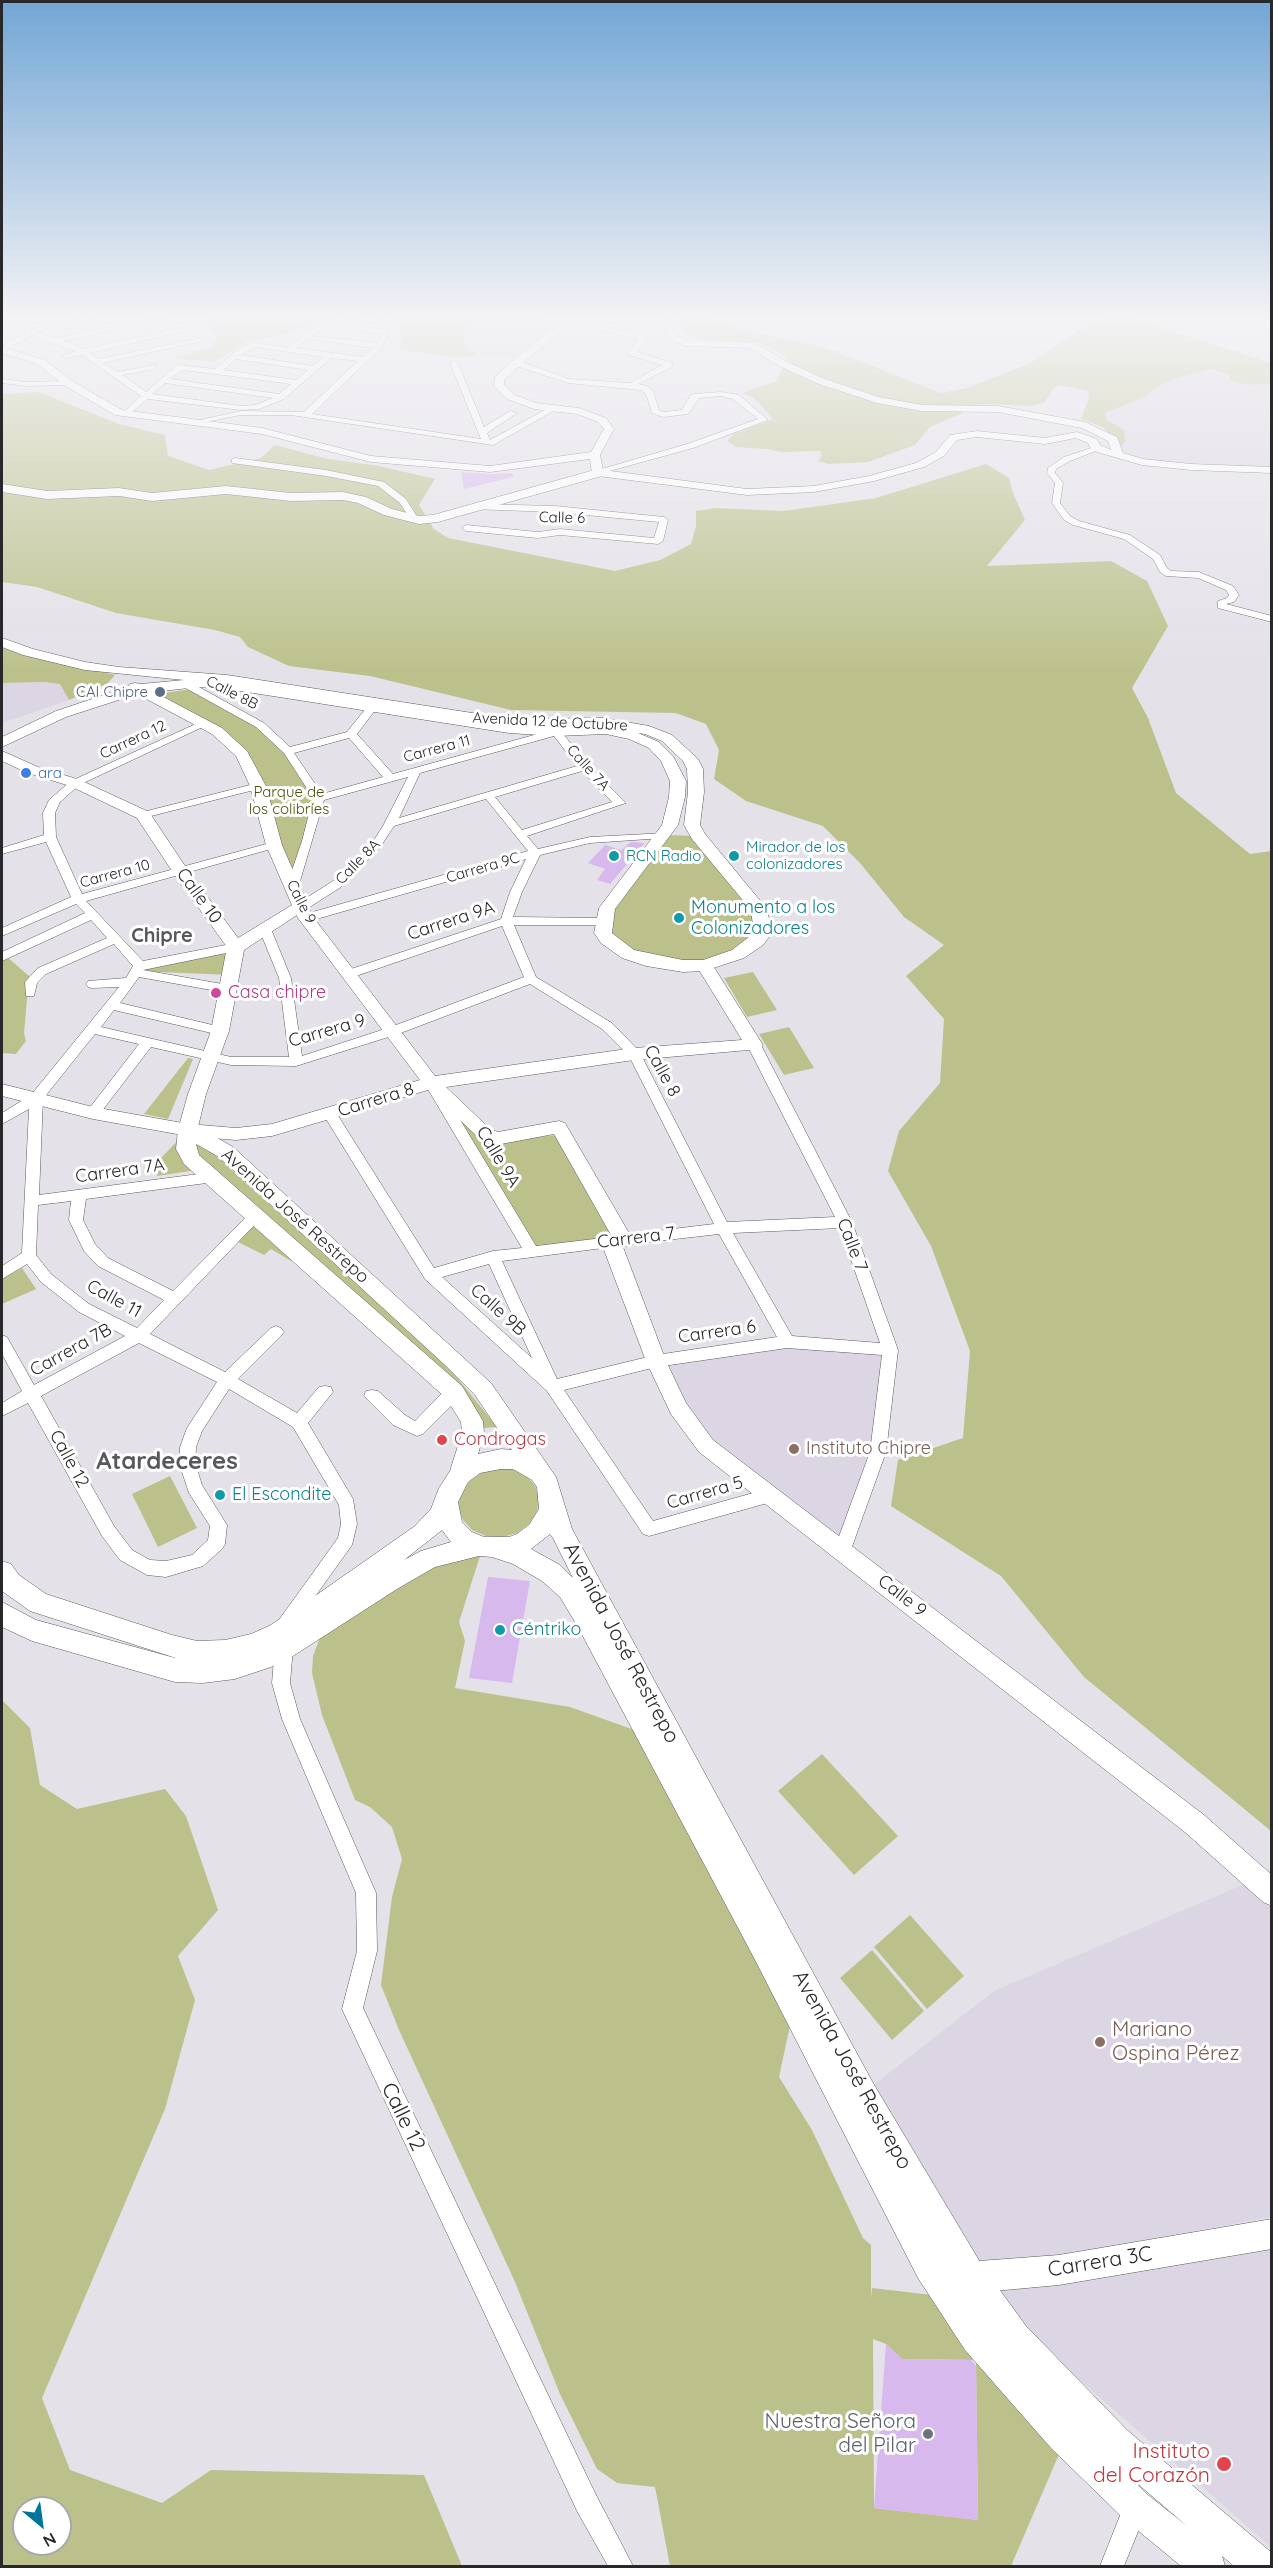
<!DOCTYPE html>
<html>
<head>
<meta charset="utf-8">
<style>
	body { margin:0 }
	#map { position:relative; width:1273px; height:2568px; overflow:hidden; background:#e5e1e9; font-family:Quicksand,sans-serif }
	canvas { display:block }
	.frame { position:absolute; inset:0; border:3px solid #282729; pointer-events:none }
	.north { position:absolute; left:12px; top:2496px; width:60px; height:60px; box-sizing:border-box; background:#fff; border:2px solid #a9a9a9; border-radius:50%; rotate:151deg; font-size:16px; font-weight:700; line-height:24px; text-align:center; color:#282729 }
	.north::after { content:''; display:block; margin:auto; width:21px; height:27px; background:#01749e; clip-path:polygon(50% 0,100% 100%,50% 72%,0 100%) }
</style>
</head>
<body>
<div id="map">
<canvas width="1273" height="2568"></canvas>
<div class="frame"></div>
<div class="north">N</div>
</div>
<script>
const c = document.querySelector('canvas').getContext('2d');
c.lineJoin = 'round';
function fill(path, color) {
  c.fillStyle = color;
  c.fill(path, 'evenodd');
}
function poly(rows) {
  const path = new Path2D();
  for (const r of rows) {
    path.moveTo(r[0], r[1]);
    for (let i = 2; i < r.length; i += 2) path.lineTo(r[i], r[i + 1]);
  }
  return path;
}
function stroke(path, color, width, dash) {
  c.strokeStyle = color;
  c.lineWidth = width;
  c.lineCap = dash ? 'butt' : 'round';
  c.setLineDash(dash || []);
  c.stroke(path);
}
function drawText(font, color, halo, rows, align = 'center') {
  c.font = font + ' Quicksand,sans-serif';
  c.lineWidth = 6;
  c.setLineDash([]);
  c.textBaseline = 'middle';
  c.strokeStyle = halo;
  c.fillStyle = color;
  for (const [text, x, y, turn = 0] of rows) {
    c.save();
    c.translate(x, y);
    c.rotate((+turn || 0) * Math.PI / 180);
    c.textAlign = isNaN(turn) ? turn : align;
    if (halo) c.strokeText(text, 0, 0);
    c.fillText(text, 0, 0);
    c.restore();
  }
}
fill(poly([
	[477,313,516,313,562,321,514,358,473,353,467,348,464,340,466,326],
	[1271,363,1271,468,1167,465,1118,454,1125,441,1106,420,1105,413,1180,371],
	[45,682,60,684,69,700,2,723,2,683],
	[787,1342,890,1350,878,1452,843,1550,706,1446,663,1366],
	[1261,1877,1271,1887,1271,2217,1007,2265,1271,2225,1271,2547,1081,2381,990,2293,862,2094,994,1991]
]), '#dcd5e3');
fill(poly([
	[206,313,340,313,287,334,246,342,214,362,172,358,212,348,217,336,207,323],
	[389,313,477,313,466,326,464,340,467,348,477,356,455,357,400,350,402,338,399,323],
	[696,313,718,313,713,318,739,329,823,347,941,393,967,388,1031,363,1078,331,1114,313,1133,313,1138,320,1271,363,1271,383,1256,385,1238,383,1230,379,1230,375,1211,369,1171,380,1153,389,1146,396,1105,413,1107,420,1124,430,1125,441,1122,446,1103,427,1081,419,1089,398,1088,391,1059,385,1053,389,1045,402,1033,406,984,404,967,406,963,413,930,427,915,445,868,462,828,464,818,461,822,456,820,451,781,452,767,449,736,447,727,441,734,434,773,419,754,398,742,393,777,381,787,357,760,343,697,339,684,332,678,320],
	[39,392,119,424,165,435,168,456,209,470,261,458,275,445,328,459,379,466,435,479,419,505,434,529,448,538,615,571,660,560,691,544,696,526,696,511,716,508,783,511,876,498,986,464,1009,478,1013,493,1025,520,987,566,1111,561,1147,581,1168,626,1132,688,1148,718,1176,793,1250,854,1271,851,1271,1831,1084,1677,1001,1576,891,1506,898,1460,963,1438,970,1351,931,1246,888,1171,899,1131,940,1083,944,1019,906,976,944,945,904,917,860,863,823,826,746,801,714,779,719,750,706,724,676,713,511,710,370,676,289,666,248,647,240,637,215,630,116,613,37,587,2,582,2,394],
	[2,642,28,652,115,675,107,684,69,700,60,684,45,682,2,683],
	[192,689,244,716,288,751,319,798,292,888,242,754,157,694],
	[663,835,698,836,752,900,763,933,725,959,665,964,607,939,607,908],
	[236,947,232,975,134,971],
	[6,956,29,976,24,1033,26,1041,16,1054,2,1053,2,958],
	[753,972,777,1010,747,1017,724,978],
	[789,1027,814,1068,784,1075,759,1034],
	[188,1058,193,1059,168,1119,144,1114],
	[431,1083,495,1141,558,1135,628,1239,531,1250],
	[188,1130,447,1365,497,1427,484,1428,470,1406,449,1379,187,1145,197,1170,157,1176,161,1158],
	[254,1223,294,1258,291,1261,271,1249,264,1255,236,1241],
	[22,1268,36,1289,2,1304,2,1279],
	[496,1469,512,1469,526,1476,535,1485,539,1498,537,1511,529,1524,517,1533,502,1537,486,1536,472,1530,463,1520,458,1507,461,1493,470,1481,481,1473],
	[170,1476,197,1528,158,1547,132,1494],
	[481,1553,459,1622,465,1641,455,1688,570,1707,651,1736,794,2007,779,2077,812,2130,863,2238,871,2245,871,2299,872,2288,949,2297,1075,2417,1011,2566,670,2566,655,2487,617,2483,597,2469,560,2394,515,2282,399,2030,381,1985,392,1897,402,1859,392,1827,370,1807,355,1800,322,1715,312,1673,313,1656,321,1635,424,1566],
	[873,2339,886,2344,902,2359,976,2360,978,2520,874,2508],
	[2,1700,30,1728,40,1785,77,1809,165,1789,186,1816,218,1910,178,1956,195,2000,165,2109,42,2398,70,2470,162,2503,211,2470,424,2475,462,2566,2,2566],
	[24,2508,60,2508,60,2544,24,2544],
	[822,1754,898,1836,854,1875,778,1791],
	[910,1915,964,1976,927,2009,874,1947],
	[872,1950,924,2011,892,2040,840,1978]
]), '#bcc18b');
fill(poly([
	[461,472,490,474,513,473,513,477,464,489],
	[631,842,645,843,610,884,597,880,605,869,588,863,605,845,621,850],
	[488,1577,530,1581,512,1683,469,1678],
	[886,2344,902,2359,971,2360,976,2366,978,2520,874,2508]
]), '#d7b9ed');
const minor = poly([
	[14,313,21,313,31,329,98,313,113,313,37,332,56,338,176,314,173,318,64,341,85,349,189,326,189,330,90,353,99,359,201,338,202,340,198,342,103,363,117,372,155,365,155,369,122,375,146,392,177,365,215,369,239,349,251,343,288,347,321,322,357,313,381,314,391,324,383,346,312,414,481,439,450,363,454,361,458,363,484,427,510,411,517,413,487,433,490,440,552,406,559,408,493,445,291,415,241,415,195,424,191,422,241,411,304,412,358,361,331,358,284,399,259,409,241,410,148,399,127,416,124,416,124,412,141,396,82,355,66,358,62,356,76,351,31,336,2,351,2,346,26,332,14,313],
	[365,316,379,318,383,324,383,329,333,323,365,316],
	[326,326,329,327,381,334,377,343,313,336,326,326],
	[308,339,373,348,363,357,296,348,308,339],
	[255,347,289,352,324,357,313,366,241,355,255,347],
	[236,359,308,370,296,380,223,370,236,359],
	[182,370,216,374,291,384,279,394,170,379,182,370],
	[165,383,273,398,255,405,241,406,152,394,165,383],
	[568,320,641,334,647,340,637,352,672,363,672,367,638,384,647,386,653,391,659,410,664,412,682,410,690,396,694,394,721,392,739,395,768,420,693,448,595,475,595,471,687,444,758,419,733,399,721,396,699,398,688,414,663,417,652,413,646,394,641,390,568,383,513,365,513,361,519,361,569,379,630,383,662,365,629,355,628,353,639,340,636,338,565,324,568,320],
	[2,379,25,382,68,381,72,383,68,385,25,386,2,383,2,379],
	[1094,447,1101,449,1070,461,1056,469,1055,473,1063,483,1060,503,1070,516,1079,521,1130,535,1160,555,1167,568,1171,571,1199,572,1233,586,1239,595,1234,602,1226,604,1272,616,1272,622,1218,608,1218,601,1227,598,1229,595,1226,590,1198,578,1166,576,1160,572,1153,559,1124,539,1073,525,1064,520,1052,503,1055,483,1047,473,1048,468,1064,457,1094,447],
	[235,458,326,470,384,482,406,499,419,520,412,522,400,503,378,486,326,476,232,463,232,459,235,458],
	[474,504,555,506,664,517,668,520,663,541,658,544,560,535,538,538,466,531,462,528,466,525,538,532,560,529,654,538,659,522,555,512,471,509,471,505,474,504],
	[180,681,188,681,264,723,290,747,347,732,367,707,375,707,376,709,357,734,393,774,552,730,560,730,588,765,626,803,527,836,538,849,590,837,667,833,667,837,663,838,590,843,540,855,522,892,513,917,603,918,607,919,607,925,514,925,536,977,612,1023,639,1051,727,1222,835,1217,747,1045,754,1041,761,1045,852,1222,898,1350,886,1452,849,1555,843,1557,837,1555,834,1550,870,1452,882,1355,787,1348,656,1367,564,1390,653,1521,771,1488,777,1490,779,1495,777,1500,771,1502,649,1536,643,1534,547,1391,425,1279,323,1114,330,1109,335,1111,434,1268,493,1251,522,1248,429,1091,436,1086,441,1088,536,1246,611,1237,616,1239,623,1235,714,1224,629,1056,602,1029,530,984,398,1034,296,1066,231,1065,151,1047,98,1116,93,1118,86,1113,88,1110,139,1044,95,1034,43,1099,39,1195,214,1172,221,1177,214,1182,86,1199,83,1220,95,1244,108,1258,173,1291,251,1212,261,1212,263,1216,150,1334,225,1372,271,1328,276,1326,281,1328,284,1332,281,1336,238,1379,297,1413,319,1387,325,1386,331,1387,333,1392,308,1423,353,1499,357,1524,352,1545,291,1630,285,1632,279,1630,276,1624,338,1538,341,1524,339,1505,293,1427,229,1389,202,1431,196,1447,195,1463,202,1485,227,1525,225,1544,222,1549,203,1566,166,1577,147,1575,120,1560,102,1536,28,1403,2,1416,2,1403,22,1391,2,1354,2,1335,7,1337,34,1385,125,1336,79,1312,41,1282,27,1264,2,1279,2,1266,22,1253,29,1109,2,1124,2,1113,31,1095,119,987,92,988,88,987,86,984,88,981,126,978,133,966,114,944,46,974,37,983,34,996,26,996,25,982,38,968,107,938,91,920,2,961,2,952,85,913,76,904,2,936,2,928,71,897,46,842,2,854,2,848,44,835,43,813,49,800,71,781,200,722,209,724,79,785,60,802,55,813,56,837,82,894,270,843,278,843,280,845,278,847,86,901,143,961,236,943,242,947,236,951,143,970,228,985,232,986,234,989,232,992,228,993,139,977,120,1003,225,1028,226,1031,225,1034,220,1035,114,1010,101,1027,231,1057,289,1057,279,978,259,929,265,925,271,929,291,978,302,1056,388,1028,524,977,502,926,353,977,345,977,343,974,345,971,501,919,510,892,526,859,306,922,302,921,302,915,528,851,486,799,394,826,379,849,341,887,305,910,297,910,297,904,333,881,371,845,384,824,408,777,324,800,298,888,292,892,288,891,286,888,302,841,313,798,284,753,256,727,180,685,180,681],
	[554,736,577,766,399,818,420,773,554,736],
	[349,738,383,777,322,794,294,753,349,738],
	[582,771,612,802,522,830,495,797,582,771],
	[71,1201,69,1220,84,1251,98,1266,164,1300,137,1328,89,1304,51,1274,36,1255,38,1205,71,1201],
	[840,1228,880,1343,792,1336,733,1233,840,1228],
	[719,1234,777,1337,656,1355,557,1379,502,1261,611,1247,618,1243,623,1245,719,1234],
	[489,1264,532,1358,442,1277,489,1264],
	[139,1343,217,1382,187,1428,180,1447,179,1463,189,1493,210,1526,208,1540,192,1555,166,1561,150,1560,132,1550,114,1526,41,1396,139,1343],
	[258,783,264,786,262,788,143,818,137,815,139,813,258,783],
	[454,1386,460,1387,462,1392,460,1397,423,1434,417,1436,393,1425,364,1396,366,1391,372,1390,378,1391,405,1415,415,1421,448,1387,454,1386],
	[284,1640,290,1642,293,1648,290,1683,300,1719,376,1893,377,1951,363,2008,595,2493,633,2566,608,2566,577,2511,342,2009,357,1951,356,1893,282,1719,272,1683,275,1648,278,1642,284,1640],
	[1136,2495,1145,2498,1148,2507,1124,2566,1100,2566,1127,2498,1136,2495]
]);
const tertiary = poly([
	[573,313,584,313,520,365,504,380,504,385,515,395,536,403,579,408,606,418,614,429,600,455,603,470,747,489,814,486,869,476,916,463,936,452,950,435,977,431,1045,438,1077,432,1097,439,1100,445,1111,450,1108,441,1082,428,998,412,922,411,877,403,819,384,779,366,750,348,684,346,670,339,662,328,666,317,677,313,693,313,672,323,672,328,676,335,686,340,755,343,787,362,827,380,879,397,922,405,998,406,1085,422,1117,437,1123,453,1143,459,1191,464,1272,467,1272,473,1191,470,1142,465,1097,452,1091,449,1088,443,1076,438,1045,444,977,437,957,440,944,456,924,467,874,481,814,492,747,495,598,476,592,473,590,459,490,472,371,462,262,434,115,415,64,385,37,364,2,353,2,347,45,360,72,381,122,410,262,428,371,456,490,466,591,452,604,429,598,422,577,414,534,409,507,399,494,386,495,377,512,361,573,313],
	[301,902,307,904,313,917,435,1076,634,1048,742,1040,696,965,698,961,710,961,763,1045,760,1049,634,1060,446,1087,490,1129,498,1132,559,1121,565,1123,633,1240,630,1245,623,1247,666,1361,686,1403,713,1440,1204,1815,1272,1875,1272,1906,1263,1902,1186,1833,699,1452,671,1414,646,1361,601,1242,604,1237,611,1235,554,1134,496,1145,490,1144,478,1137,428,1090,272,1136,236,1140,188,1136,93,1119,2,1096,2,1084,93,1107,188,1124,236,1128,272,1124,420,1080,298,918,293,907,301,902],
	[1272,2219,1272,2249,1059,2285,972,2293,955,2288,951,2277,955,2266,966,2262,1059,2255,1272,2219]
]);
const secondary = poly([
	[598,469,602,470,602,476,438,522,419,524,384,515,358,503,343,500,291,501,226,494,152,501,119,496,47,499,2,492,2,484,47,491,119,488,152,493,226,486,291,493,343,492,366,497,392,509,419,516,433,515,598,469],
	[2,638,33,649,85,662,119,667,227,675,511,719,603,718,649,726,672,735,698,759,703,769,704,792,700,825,705,834,767,909,772,933,763,945,744,958,704,971,683,972,646,966,622,958,601,943,594,933,599,908,662,825,669,797,670,781,661,761,649,748,629,739,606,734,556,736,509,733,228,689,197,687,154,692,222,728,247,751,266,786,282,845,309,907,244,950,229,1031,206,1094,198,1127,233,1147,491,1383,556,1477,572,1529,873,2083,983,2267,1026,2326,1127,2430,1272,2553,1272,2566,1234,2566,1222,2556,1225,2566,1181,2566,1124,2519,1051,2448,965,2350,918,2278,753,1956,578,1627,560,1597,542,1581,513,1564,492,1557,479,1556,435,1567,397,1589,293,1656,271,1667,235,1679,203,1683,175,1682,32,1641,2,1627,2,1602,36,1620,175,1658,176,1658,30,1611,2,1591,2,1561,11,1564,19,1575,46,1594,172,1635,197,1641,225,1640,251,1634,269,1626,305,1603,415,1526,431,1509,439,1488,450,1471,462,1433,461,1422,446,1398,184,1164,176,1149,178,1130,188,1094,211,1031,227,947,174,874,137,818,70,786,28,773,2,761,2,751,38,767,80,780,149,812,187,869,238,938,292,905,266,845,250,786,236,756,212,734,137,694,66,717,2,747,2,737,56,711,128,687,130,684,135,683,141,684,184,680,85,670,23,655,2,647,2,638],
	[638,733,645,734,662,741,683,761,687,769,688,792,684,825,692,839,751,910,754,933,732,950,703,960,683,960,634,950,612,933,615,909,678,825,685,797,686,781,673,756,659,742,638,733],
	[196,1144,219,1157,446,1366,475,1395,512,1450,501,1449,478,1454,484,1433,483,1421,462,1386,199,1155,196,1144],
	[501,1469,513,1469,532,1480,537,1487,539,1509,529,1525,517,1534,509,1537,484,1537,472,1532,462,1522,458,1502,468,1482,480,1473,501,1469],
	[442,1530,451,1542,421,1551,404,1560,442,1530],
	[550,1534,553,1538,573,1578,560,1565,531,1549,550,1534],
	[1131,2478,1187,2526,1148,2495,1131,2478]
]);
stroke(minor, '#5c595f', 1);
stroke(tertiary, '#5c595f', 1);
stroke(secondary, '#5c595f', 1);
fill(minor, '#fff');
fill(tertiary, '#fff');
fill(secondary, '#fff');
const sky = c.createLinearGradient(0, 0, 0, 673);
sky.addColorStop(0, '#72a6d5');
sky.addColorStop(0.47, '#f3f2f5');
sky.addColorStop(1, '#f3f2f500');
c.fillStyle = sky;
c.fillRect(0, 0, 1273, 673);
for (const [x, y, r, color] of [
	[160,692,6,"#5c6f8a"],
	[26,773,6,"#3f7fe0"],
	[614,856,6,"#0f9aa8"],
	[734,856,6,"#0f9aa8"],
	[679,918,6,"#0f9aa8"],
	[216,993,6,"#d1479c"],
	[442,1440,6,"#e0444e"],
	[794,1449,6,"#8d6e63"],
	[220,1495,6,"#0f9aa8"],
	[500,1630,6,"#0f9aa8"],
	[1100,2042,6,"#8d6e63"],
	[928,2434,6,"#6b7280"],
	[1224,2464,8,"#e0444e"]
]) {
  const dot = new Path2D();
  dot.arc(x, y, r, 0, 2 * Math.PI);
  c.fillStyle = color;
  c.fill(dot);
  stroke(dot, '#fff', 2);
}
drawText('15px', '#282729', '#fff', [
	["Calle 6",562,518,1],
	["Calle 8B",232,693,27],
	["Avenida 12 de Octubre",550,722,3],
	["Carrera 12",133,740,-25],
	["Carrera 11",437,749,-15],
	["Calle 7A",588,768,48],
	["Calle 8A",358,862,-46],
	["Carrera 9C",483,868,-16],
	["Carrera 10",115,874,-15],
	["Calle 9",301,902,63]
]);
drawText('15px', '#4e5e75', '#fff', [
	["CAI Chipre",148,692]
], 'right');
drawText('15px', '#366cbe', '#fff', [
	["ara",38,773]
], 'left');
drawText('15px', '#4e510c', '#fff', [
	["Parque de",289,792],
	["los colibríes",289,809]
]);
drawText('15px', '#0d838f', '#fff', [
	["Mirador de los",746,847],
	["colonizadores",746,864],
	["RCN Radio",626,856]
], 'left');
drawText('18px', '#282729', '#fff', [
	["Calle 10",199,896,54],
	["Carrera 9A",451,921,-18],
	["Carrera 9",327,1031,-16],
	["Calle 8",662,1071,61],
	["Carrera 8",376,1100,-17],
	["Calle 9A",498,1157,59],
	["Carrera 7A",120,1171,-8],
	["Avenida José Restrepo",295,1216,42],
	["Carrera 7",636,1238,-7],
	["Calle 7",852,1245,69],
	["Calle 11",114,1299,29],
	["Calle 9B",498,1310,42],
	["Carrera 6",717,1332,-8],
	["Carrera 7B",71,1350,-29],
	["Calle 12",69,1459,61],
	["Carrera 5",705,1493,-16],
	["Calle 9",902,1596,38]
]);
drawText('18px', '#0d838f', '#fff', [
	["Monumento a los",691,908],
	["Colonizadores",691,929],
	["El Escondite",232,1495],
	["Céntriko",512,1630]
], 'left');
drawText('18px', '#b23c85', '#fff', [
	["Casa chipre",228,993]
], 'left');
drawText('18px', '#be3a42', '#fff', [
	["Condrogas",454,1440]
], 'left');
drawText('18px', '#785e54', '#fff', [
	["Instituto Chipre",806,1449]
], 'left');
drawText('bold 20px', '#59565c', '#fff', [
	["Chipre",162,936]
]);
drawText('21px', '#282729', '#fff', [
	["Avenida José Restrepo",621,1643,62],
	["Avenida José Restrepo",852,2070,61],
	["Calle 12",403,2117,64],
	["Carrera 3C",1100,2262,-9]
]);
drawText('21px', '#785e54', '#fff', [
	["Mariano",1112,2030],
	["Ospina Pérez",1112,2054]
], 'left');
drawText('21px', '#5b616d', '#fff', [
	["Nuestra Señora",916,2422],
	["del Pilar",916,2446]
], 'right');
drawText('21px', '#be3a42', '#fff', [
	["Instituto",1210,2452],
	["del Corazón",1210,2476]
], 'right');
drawText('bold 24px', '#59565c', '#fff', [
	["Atardeceres",167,1462]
]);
</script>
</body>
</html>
